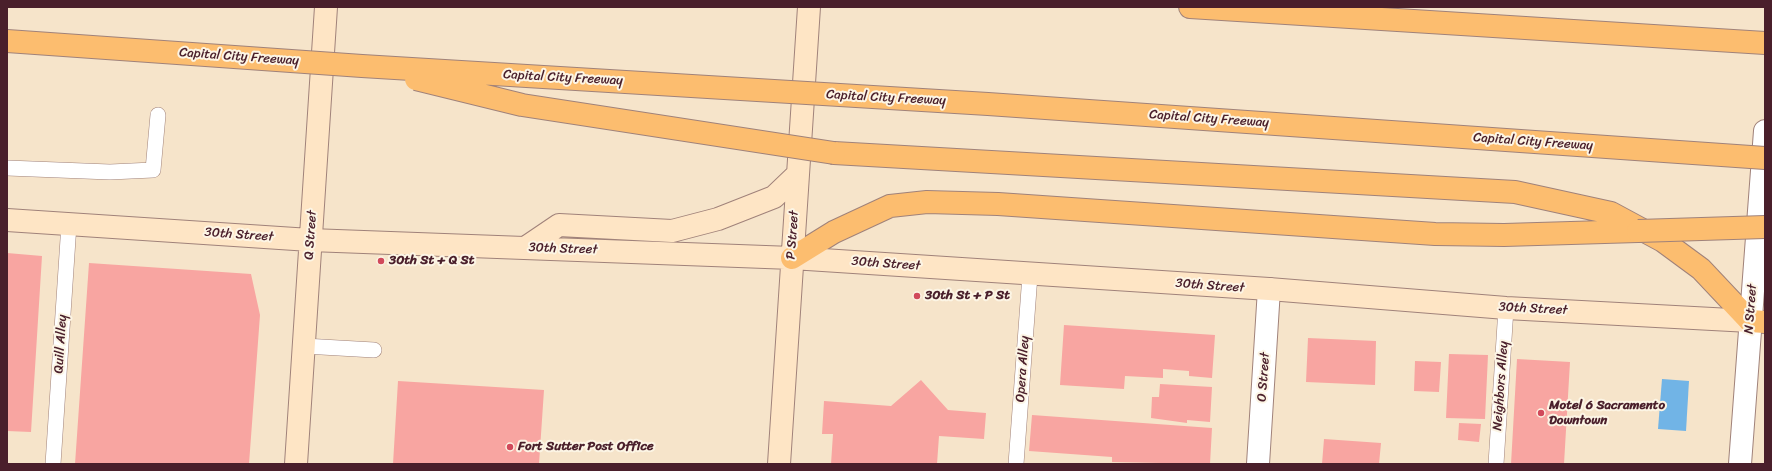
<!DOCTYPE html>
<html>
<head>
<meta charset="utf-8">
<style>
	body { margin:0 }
	#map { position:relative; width:1772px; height:471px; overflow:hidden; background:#f6e4ca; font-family:Sriracha,sans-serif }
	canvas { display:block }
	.frame { position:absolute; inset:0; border:8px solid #4a1f2b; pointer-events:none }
</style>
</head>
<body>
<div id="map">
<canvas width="1772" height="471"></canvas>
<div class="frame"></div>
</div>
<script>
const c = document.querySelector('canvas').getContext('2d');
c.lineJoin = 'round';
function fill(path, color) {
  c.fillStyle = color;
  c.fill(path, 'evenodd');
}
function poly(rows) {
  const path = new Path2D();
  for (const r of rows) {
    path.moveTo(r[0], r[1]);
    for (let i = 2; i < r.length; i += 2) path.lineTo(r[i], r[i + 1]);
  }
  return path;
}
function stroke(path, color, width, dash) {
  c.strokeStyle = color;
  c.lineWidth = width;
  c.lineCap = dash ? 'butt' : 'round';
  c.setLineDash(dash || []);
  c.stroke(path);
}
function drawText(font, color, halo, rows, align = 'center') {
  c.font = font + ' Sriracha,sans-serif';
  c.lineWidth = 4;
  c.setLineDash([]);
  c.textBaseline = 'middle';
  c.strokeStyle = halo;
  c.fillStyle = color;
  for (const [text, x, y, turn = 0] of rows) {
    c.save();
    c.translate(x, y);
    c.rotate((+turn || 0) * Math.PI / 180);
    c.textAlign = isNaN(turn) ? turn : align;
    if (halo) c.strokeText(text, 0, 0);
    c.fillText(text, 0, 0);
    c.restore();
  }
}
fill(poly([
	[1662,379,1689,381,1686,431,1658,429]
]), '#71b4e6');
fill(poly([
	[7,253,42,256,31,432,7,431],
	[89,263,251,274,260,315,249,464,75,464],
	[1064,325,1215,335,1212,378,1189,376,1189,371,1163,369,1163,378,1125,376,1124,389,1060,385],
	[1308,338,1376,341,1375,385,1306,382],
	[1449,354,1488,355,1485,419,1446,418],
	[1517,359,1570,362,1564,464,1511,464],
	[1415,361,1441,362,1439,392,1414,391],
	[921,380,948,410,986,413,984,439,939,436,937,464,831,464,833,434,822,434,824,401,891,406],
	[398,381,544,390,539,464,393,464],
	[1160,384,1212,387,1210,422,1187,420,1187,423,1151,418,1152,397,1159,397],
	[1032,415,1212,428,1210,464,1112,462,1112,457,1029,451],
	[1459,423,1481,424,1479,442,1458,440],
	[1324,439,1381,443,1379,464,1322,464]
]), '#f8a5a1');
const service = poly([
	[7,168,110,172,153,170,158,115],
	[304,346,374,350],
	[53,464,69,224],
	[1016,464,1030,275],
	[1496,464,1506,308]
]);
const minor = poly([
	[1258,464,1269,289],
	[1740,464,1765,131]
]);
const secondary = poly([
	[7,220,310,240,792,258,1269,289,1506,308,1750,321],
	[525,248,559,225,672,231,718,219,774,197,797,175],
	[296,464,326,7],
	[779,464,809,7]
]);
const primary = poly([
	[1750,321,1765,322]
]);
const motorway = poly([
	[1190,7,1765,43],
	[834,153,1515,192,1611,213,1663,241,1701,269,1750,321],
	[792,258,834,232,890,206,927,202,998,204,1435,234,1504,235,1638,231]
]);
stroke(service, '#a0827a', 16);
stroke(minor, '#a0827a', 24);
stroke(secondary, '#a0827a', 24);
stroke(primary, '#a0827a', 24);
stroke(motorway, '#a0827a', 24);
stroke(service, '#fff', 15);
stroke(minor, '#fff', 22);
stroke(secondary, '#fee5c5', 22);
stroke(primary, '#fcbd6f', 22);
stroke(motorway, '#fcbd6f', 22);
const motorwayBridge = poly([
	[7,41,362,66,988,104,1765,158],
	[416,79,522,105,834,153],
	[1638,231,1765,227]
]);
stroke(motorwayBridge, '#a0827a', 24, []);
stroke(motorwayBridge, '#fcbd6f', 22);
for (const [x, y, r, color] of [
	[381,261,4,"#d1495b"],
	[917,296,4,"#d1495b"],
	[1541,413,4,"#d1495b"],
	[510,447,4,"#d1495b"]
]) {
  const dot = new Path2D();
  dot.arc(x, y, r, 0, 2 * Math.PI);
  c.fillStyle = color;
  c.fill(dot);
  stroke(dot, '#fcf5e5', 1.5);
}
drawText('13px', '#4a1f2b', '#fcf5e5', [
	["Capital City Freeway",239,57,4],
	["Capital City Freeway",563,78,3],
	["Capital City Freeway",886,98,3],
	["Capital City Freeway",1209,119,4],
	["Capital City Freeway",1533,142,4],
	["30th Street",239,235,4],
	["Q Street",311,235,-86],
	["P Street",793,235,-86],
	["30th Street",563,249,2],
	["30th Street",886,264,4],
	["30th Street",1210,286,4],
	["30th Street",1533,309,3],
	["N Street",1751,309,-86],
	["Quill Alley",61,344,-86],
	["Opera Alley",1023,369,-86],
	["O Street",1264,377,-86],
	["Neighbors Alley",1501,386,-86]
]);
drawText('bold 13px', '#4a1f2b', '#fcf5e5', [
	["30th St + Q St",389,261],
	["30th St + P St",925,296],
	["Motel 6 Sacramento",1549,406],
	["Downtown",1549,421],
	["Fort Sutter Post Office",518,447]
], 'left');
</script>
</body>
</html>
